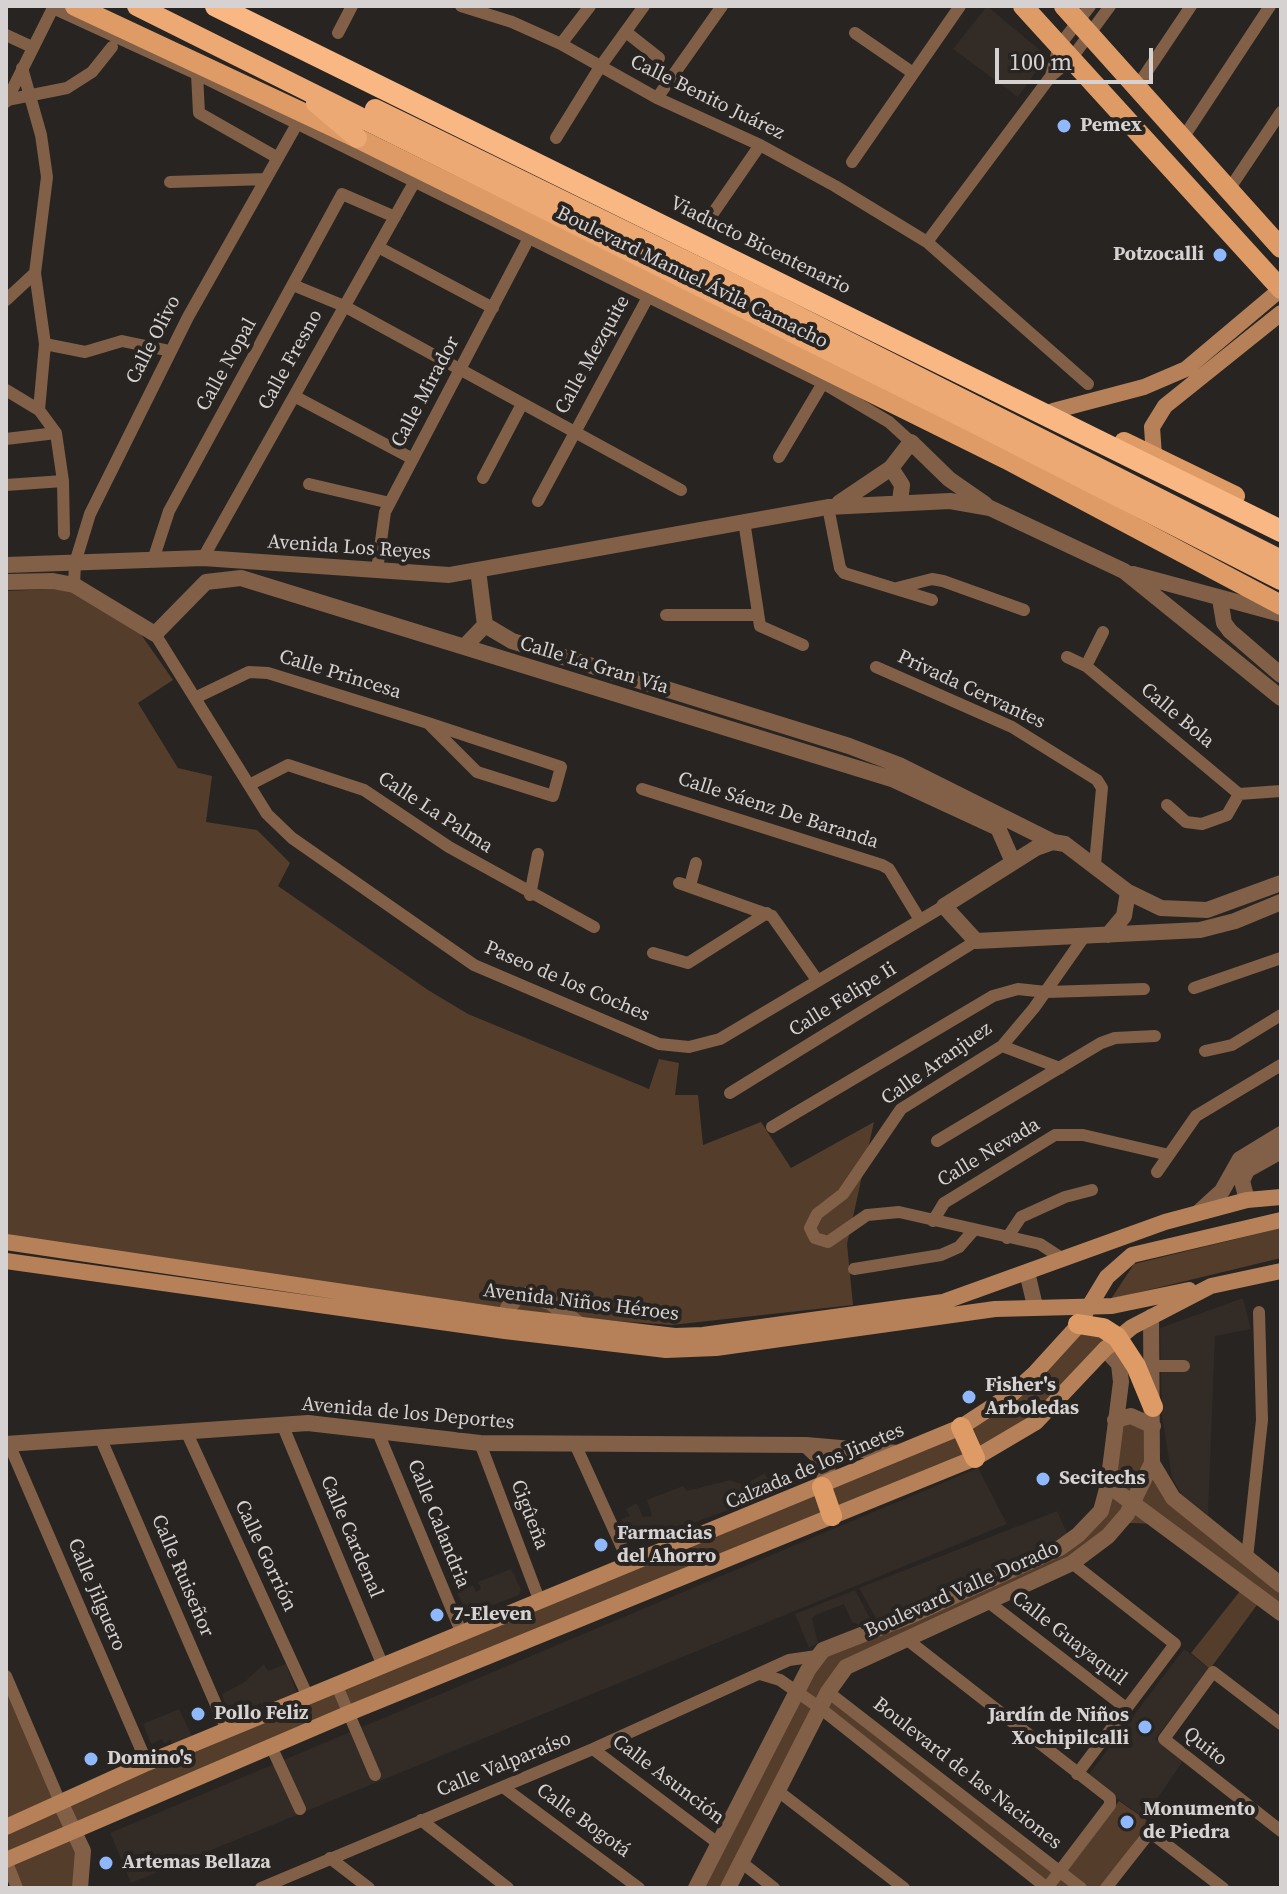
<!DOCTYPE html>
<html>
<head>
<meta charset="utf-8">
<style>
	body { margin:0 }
	#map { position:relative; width:1287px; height:1894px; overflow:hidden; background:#272422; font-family:"Source Serif 4",serif }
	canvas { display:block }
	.frame { position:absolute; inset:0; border:8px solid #d5d2d1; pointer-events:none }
	.scale { position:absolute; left:995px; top:48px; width:158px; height:36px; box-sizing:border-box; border:4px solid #d5d2d1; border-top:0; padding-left:10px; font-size:24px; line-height:28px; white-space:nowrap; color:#d5d2d1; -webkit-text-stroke:6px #272422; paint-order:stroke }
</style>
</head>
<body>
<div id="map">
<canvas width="1287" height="1894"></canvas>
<div class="frame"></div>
<div class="scale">100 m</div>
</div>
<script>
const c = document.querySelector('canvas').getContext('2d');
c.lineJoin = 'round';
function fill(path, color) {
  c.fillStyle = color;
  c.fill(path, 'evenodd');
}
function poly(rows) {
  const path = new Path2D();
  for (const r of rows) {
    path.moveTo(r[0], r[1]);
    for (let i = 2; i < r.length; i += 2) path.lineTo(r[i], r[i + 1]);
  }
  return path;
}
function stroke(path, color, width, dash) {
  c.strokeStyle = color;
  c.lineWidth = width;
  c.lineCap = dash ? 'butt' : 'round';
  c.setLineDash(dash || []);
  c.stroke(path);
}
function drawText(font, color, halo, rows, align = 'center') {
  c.font = font + ' "Source Serif 4",serif';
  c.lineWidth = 8;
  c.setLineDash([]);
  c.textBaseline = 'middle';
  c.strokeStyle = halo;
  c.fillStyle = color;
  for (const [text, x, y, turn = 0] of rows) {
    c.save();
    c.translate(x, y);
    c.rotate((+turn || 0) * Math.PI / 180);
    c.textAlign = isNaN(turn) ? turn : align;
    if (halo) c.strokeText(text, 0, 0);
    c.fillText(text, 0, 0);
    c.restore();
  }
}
fill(poly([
	[987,6,1047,56,1018,97,953,49],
	[1243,1298,1251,1329,1215,1336,1208,1515,1182,1495,1172,1478,1162,1416,1160,1328],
	[978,1468,1007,1524,131,1883,110,1833],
	[765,1473,774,1493,642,1542,639,1539,632,1543,621,1519,630,1516,626,1509,637,1503,643,1517,652,1516,647,1500,683,1486,687,1491,730,1480,743,1485],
	[1057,1511,1069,1537,877,1620,859,1588],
	[511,1569,521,1589,519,1595,480,1610,480,1617,471,1621,457,1593,473,1585,476,1592,481,1589,478,1582],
	[855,1590,871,1620,860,1625,852,1622,844,1604,816,1615,812,1618,818,1643,809,1648,795,1614],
	[1184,1649,1210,1669,1155,1739,1183,1761,1144,1818,1087,1777],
	[264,1664,268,1671,286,1664,298,1695,266,1710,260,1703,247,1715,234,1718,232,1712,228,1714,222,1694,243,1683],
	[179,1709,192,1736,173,1746,170,1739,165,1744,162,1739,151,1744,143,1724]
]), '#332b25');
fill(poly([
	[57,589,72,591,140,633,173,680,138,703,178,768,212,776,206,822,257,830,290,863,278,886,428,990,468,1014,649,1089,659,1059,679,1063,675,1095,698,1095,703,1145,761,1122,791,1168,874,1122,847,1244,853,1305,672,1325,574,1318,6,1236,6,591],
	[1281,1228,1281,1258,1111,1299,1134,1264],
	[1074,1332,1108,1333,1065,1392,974,1457,74,1830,62,1803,961,1429],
	[1139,1418,1153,1443,1134,1503,1071,1562,844,1668,728,1888,696,1888,818,1656,911,1617,1092,1524,1117,1421],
	[1152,1465,1170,1496,1281,1585,1281,1612,1160,1524,1131,1523,1119,1526],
	[1244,1586,1262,1598,1210,1669,1191,1653],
	[6,1677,72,1832,6,1859],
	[831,1695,1080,1888,1048,1888,823,1710],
	[1119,1801,1149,1822,1101,1888,1085,1888,1063,1871],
	[71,1839,78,1861,73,1888,21,1888,9,1863]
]), '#553d2b');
stroke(poly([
	[461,6,512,22,561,44,657,98,760,145,835,186,927,242,1088,384],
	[53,8,197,74,823,383,889,422,911,442],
	[626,32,659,58],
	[338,33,352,6],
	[855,33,913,73],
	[6,35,32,47],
	[561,44,590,6],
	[22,68,41,135,47,177,35,273,45,344,39,410],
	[197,74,199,113,278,158],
	[1051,76,1059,46,1090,6],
	[1138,85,1191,6],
	[657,98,722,6],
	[7,100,67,88,92,72,112,47],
	[6,102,54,6],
	[556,138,600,67,644,6],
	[1183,138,1270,6],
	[852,162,960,6],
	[170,182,266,179],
	[1230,188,1281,112],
	[709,219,760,145],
	[927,242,1051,76,1071,59,1110,6],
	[378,247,493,308],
	[293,285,344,306,681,490],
	[6,300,35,273],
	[45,344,85,352,122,341,170,351],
	[6,390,39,410,56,433,63,481,64,534],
	[294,396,413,459],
	[6,439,56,433],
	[779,457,823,383],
	[483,478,522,404],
	[309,484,390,503],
	[6,485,63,481],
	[538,501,648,297],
	[828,507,840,568,844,573,932,600],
	[744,521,760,626,803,645],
	[154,557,169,511,342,194,395,217],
	[203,558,415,181],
	[377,570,385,512,529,238],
	[74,585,75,563,90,514,188,317,297,124],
	[897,588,932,579,943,581,1024,610],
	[666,615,758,615],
	[155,634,267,814,292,838,474,965,659,1044,689,1047,720,1039,944,906],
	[1067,657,1086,666,1239,794,1281,791],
	[1086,666,1103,632],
	[876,667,1012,727,1097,780,1102,788,1095,864],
	[197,697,249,672,268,673,428,723,561,767,553,796,477,772,428,723],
	[249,785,288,765,364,790,449,847,594,927],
	[642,789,882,865,889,869,920,920],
	[1167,805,1186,822,1202,824,1227,815,1239,794],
	[679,883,772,916,817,980],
	[690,886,696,863],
	[530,895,538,854],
	[653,953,688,963,767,913],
	[1194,988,1281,958],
	[1002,1046,1060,1068],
	[1205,1051,1232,1045,1281,1015],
	[730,1093,976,941],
	[772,1127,993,996,1018,989,1046,992,1144,989],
	[937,1141,1101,1043,1115,1038,1155,1036],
	[1157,1172,1196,1116,1281,1065],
	[933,1221,944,1203,1055,1135,1083,1135,1169,1155],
	[1007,1238,1021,1217,1065,1197,1092,1190],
	[1063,1259,1040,1244,899,1212,867,1215,828,1242,815,1238,810,1228,817,1214,843,1194,901,1109,1002,1046,1034,1008,1084,937],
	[854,1269,941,1255,959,1247,973,1231],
	[1151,1366,1184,1366],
	[282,1424,383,1666],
	[377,1430,462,1634],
	[186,1431,308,1697],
	[100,1437,227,1730],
	[480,1443,540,1602],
	[9,1444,147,1763],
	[575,1444,630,1565],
	[1247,1558,1262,1420,1259,1312],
	[1072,1563,1175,1644,1077,1774],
	[987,1601,1126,1708],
	[905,1638,1110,1798,1110,1805,1047,1888],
	[760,1674,780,1680,820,1708,1047,1888],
	[6,1676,60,1802],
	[337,1686,375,1775],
	[828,1692,1081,1888],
	[1281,1724,1213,1672,1164,1739,1281,1831],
	[271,1746,300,1809],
	[593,1749,719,1844],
	[503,1787,639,1888],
	[778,1791,904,1888],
	[421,1820,508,1888],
	[330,1858,369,1888],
	[6,1860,17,1888],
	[741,1862,774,1888],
	[261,1888,593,1749,789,1660,817,1656],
	[1106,1888,1150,1832,1223,1888]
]), '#816047', 12);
stroke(poly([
	[891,468,902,485,900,502],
	[839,503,891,468,911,442,949,479,985,504],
	[6,565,203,558,449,575,828,507,950,501,990,508,1124,571,1281,698],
	[1133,574,1281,614],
	[6,582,53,581,74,585,155,634,206,582,241,578,892,779,998,828,1013,862],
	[1220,599,1224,623,1230,631,1281,675],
	[485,625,512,641,849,746,899,765,1053,842,1065,844,1128,892,1161,908,1207,910,1281,883],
	[464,647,485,625,478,570],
	[1053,842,1036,848,944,906,976,941,1200,930,1235,921,1281,902],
	[1108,935,1124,916,1128,892],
	[1247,1200,1242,1181,1247,1170,1281,1151],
	[1199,1212,1222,1191,1240,1159,1281,1134],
	[1027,1272,1035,1306],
	[505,1330,508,1308,516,1298,526,1295,550,1302,580,1325],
	[1115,1420,1131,1416,1153,1426],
	[6,1444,308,1423,480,1443,806,1445,898,1453],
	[806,1445,828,1466,822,1487],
	[1152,1463,1173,1498,1281,1585],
	[1108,1485,1281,1613],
	[60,1802,83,1851,80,1888],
	[696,1888,808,1670,823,1650,910,1616,1060,1548,1078,1535,1101,1511,1108,1485,1121,1382,1119,1364,1105,1349],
	[728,1888,828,1692,846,1667,1072,1563,1108,1536,1127,1514,1152,1463,1151,1317]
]), '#816047', 16);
stroke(poly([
	[1053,411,1144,387,1186,369,1281,289],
	[1154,456,1152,427,1165,406,1281,313],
	[6,1242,505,1316,675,1336,703,1335,943,1302,1165,1222,1247,1200,1281,1197],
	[6,1261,505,1331,666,1350,716,1348,995,1309,1112,1306,1189,1290],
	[6,1827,147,1763,961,1427,1013,1393,1035,1373,1076,1328,1107,1277,1132,1255,1281,1220],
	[6,1860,349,1713,975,1458,1036,1422,1105,1349,1132,1327,1211,1286,1281,1271]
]), '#b68158', 16);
stroke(poly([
	[75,6,357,138,1006,459,1281,605],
	[1023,6,1281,289],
	[1064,6,1281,248],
	[1124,442,1235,496],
	[1078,1324,1103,1328,1117,1337,1136,1366,1153,1407],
	[961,1427,975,1458],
	[822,1487,832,1516]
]), '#df9b65', 20);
stroke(poly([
	[137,6,978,425,1281,580],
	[316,103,357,138],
	[375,109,768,301,1281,560]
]), '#eca974', 20);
stroke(poly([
	[216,6,1281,531]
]), '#f9b784', 22);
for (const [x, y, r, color] of [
	[1064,126,8,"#8fb8fd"],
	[1220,255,8,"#8fb8fd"],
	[969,1397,8,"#8fb8fd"],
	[1043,1479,8,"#8fb8fd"],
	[601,1545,8,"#8fb8fd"],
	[437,1615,8,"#8fb8fd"],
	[198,1714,8,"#8fb8fd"],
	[1145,1727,8,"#8fb8fd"],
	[91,1759,8,"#8fb8fd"],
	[1127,1822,8,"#8fb8fd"],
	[106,1863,8,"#8fb8fd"]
]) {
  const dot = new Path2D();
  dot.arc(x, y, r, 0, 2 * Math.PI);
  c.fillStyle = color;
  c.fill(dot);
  stroke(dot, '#272422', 3);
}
drawText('20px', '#d5d2d1', '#272422', [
	["Calle Benito Juárez",707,98,26],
	["Viaducto Bicentenario",760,246,26],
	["Boulevard Manuel Ávila Camacho",692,278,26],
	["Calle Olivo",154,340,-63],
	["Calle Mezquite",593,355,-61],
	["Calle Fresno",291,360,-61],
	["Calle Nopal",227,365,-61],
	["Calle Mirador",426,392,-62],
	["Avenida Los Reyes",349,548,4],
	["Calle La Gran Vía",594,666,17],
	["Calle Princesa",340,675,17],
	["Privada Cervantes",971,690,25],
	["Calle Bola",1177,716,40],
	["Calle Sáenz De Baranda",778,811,18],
	["Calle La Palma",435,813,33],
	["Paseo de los Coches",567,982,23],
	["Calle Felipe Ii",843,1000,-32],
	["Calle Aranjuez",937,1064,-35],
	["Calle Nevada",989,1153,-31],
	["Avenida Niños Héroes",581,1303,7],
	["Avenida de los Deportes",408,1414,5],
	["Calzada de los Jinetes",815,1467,-23],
	["Cigûeña",529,1515,69],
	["Calle Calandria",438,1524,68],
	["Calle Cardenal",351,1537,67],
	["Calle Gorrión",265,1556,65],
	["Calle Ruiseñor",182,1576,67],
	["Boulevard Valle Dorado",962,1590,-24],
	["Calle Jilguero",96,1595,67],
	["Calle Guayaquil",1069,1639,38],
	["Quito",1205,1747,38],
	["Calle Valparaíso",504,1765,-22],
	["Boulevard de las Naciones",967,1774,38],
	["Calle Asunción",668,1780,37],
	["Calle Bogotá",583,1821,36]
]);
drawText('bold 20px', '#d5d2d1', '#272422', [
	["Pemex",1080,126],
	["Potzocalli",1204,255,"right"],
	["Fisher's",985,1386],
	["Arboledas",985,1409],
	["Secitechs",1059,1479],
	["Farmacias",617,1534],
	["del Ahorro",617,1557],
	["7-Eleven",453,1615],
	["Pollo Feliz",214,1714],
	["Jardín de Niños",1129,1716,"right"],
	["Xochipilcalli",1129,1739,"right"],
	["Domino's",107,1759],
	["Monumento",1143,1810],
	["de Piedra",1143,1833],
	["Artemas Bellaza",122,1863]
], 'left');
</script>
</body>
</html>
